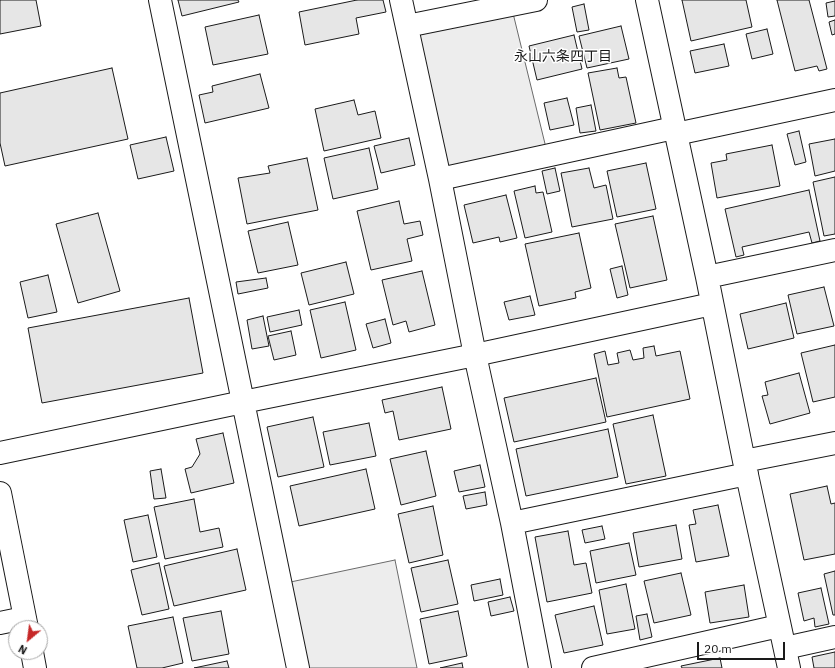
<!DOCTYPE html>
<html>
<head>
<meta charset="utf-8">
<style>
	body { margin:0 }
	#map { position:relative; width:835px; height:668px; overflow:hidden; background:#fff; font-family:"IBM Plex Sans",sans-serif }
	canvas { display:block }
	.north { position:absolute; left:8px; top:620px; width:40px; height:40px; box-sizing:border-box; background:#fff; border:1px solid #a3a3a3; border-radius:50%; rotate:209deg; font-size:11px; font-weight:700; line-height:16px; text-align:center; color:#1a1a1a }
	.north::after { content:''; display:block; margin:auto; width:14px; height:18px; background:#c62828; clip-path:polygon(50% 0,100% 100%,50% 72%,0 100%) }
	.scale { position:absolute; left:697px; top:642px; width:88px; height:18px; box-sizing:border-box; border:2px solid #1a1a1a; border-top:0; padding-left:5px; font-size:12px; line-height:14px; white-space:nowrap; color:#1a1a1a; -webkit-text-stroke:3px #fff; paint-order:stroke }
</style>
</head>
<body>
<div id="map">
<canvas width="835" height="668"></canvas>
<div class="north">N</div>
<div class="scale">20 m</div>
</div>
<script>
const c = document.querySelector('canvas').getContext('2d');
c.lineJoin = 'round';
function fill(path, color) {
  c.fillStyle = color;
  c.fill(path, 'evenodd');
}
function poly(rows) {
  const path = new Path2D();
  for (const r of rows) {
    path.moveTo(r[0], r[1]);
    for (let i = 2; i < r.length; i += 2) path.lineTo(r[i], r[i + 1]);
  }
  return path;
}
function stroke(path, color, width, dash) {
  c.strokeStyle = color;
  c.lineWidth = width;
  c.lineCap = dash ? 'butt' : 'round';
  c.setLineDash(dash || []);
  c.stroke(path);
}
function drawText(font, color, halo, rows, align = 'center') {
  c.font = font + ' "IBM Plex Sans","Noto Sans JP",sans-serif';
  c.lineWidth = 3;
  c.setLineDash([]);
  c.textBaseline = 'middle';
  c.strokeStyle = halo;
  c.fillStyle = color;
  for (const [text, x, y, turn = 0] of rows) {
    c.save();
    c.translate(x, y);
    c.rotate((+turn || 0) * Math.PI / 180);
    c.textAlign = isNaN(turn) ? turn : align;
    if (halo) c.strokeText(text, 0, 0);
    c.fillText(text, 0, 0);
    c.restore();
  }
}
const built = poly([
	[511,5,548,156,440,179,407,26,511,5],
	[395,560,417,668,298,668,281,584,395,560]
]);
fill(built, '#ededed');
stroke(built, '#6a6a6a', 1);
const building = poly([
	[0,0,36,0,41,26,0,34,0,0],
	[178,0,238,0,239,2,182,16,178,0],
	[357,0,383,0,386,12,356,18,359,34,305,45,299,12,357,0],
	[682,0,746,0,752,27,691,41,682,0],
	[777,0,809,0,827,69,819,71,817,66,795,71,777,0],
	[835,1,835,16,828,17,826,3,835,1],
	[584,4,589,30,577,32,572,7,584,4],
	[259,15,268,54,213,65,205,27,259,15],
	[835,20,835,34,832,35,829,22,835,20],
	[621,26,629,59,587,68,579,36,621,26],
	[767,29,773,54,752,59,746,34,767,29],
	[574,35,582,69,537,80,529,46,574,35],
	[724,44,729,66,695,73,690,51,724,44],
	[112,68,128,139,5,166,0,143,0,93,112,68],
	[617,68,619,78,626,77,636,123,600,130,588,73,617,68],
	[260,74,269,108,205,123,199,95,213,92,212,86,260,74],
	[567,98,574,125,550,130,544,103,567,98],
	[354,100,358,115,375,111,381,138,324,151,315,109,354,100],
	[591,105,596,131,580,133,576,108,591,105],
	[799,131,806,162,795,165,787,134,799,131],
	[166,137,174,171,138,179,130,145,166,137],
	[409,138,415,165,381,173,374,146,409,138],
	[835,139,835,171,815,176,809,144,835,139],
	[772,145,780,186,717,198,711,163,727,160,726,154,772,145],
	[369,148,378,189,333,199,324,158,369,148],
	[307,158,318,210,247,224,238,178,270,173,268,166,307,158],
	[646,163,656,209,617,217,607,171,646,163],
	[555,168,560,191,547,194,542,171,555,168],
	[589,168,594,188,606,185,613,219,572,227,561,173,589,168],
	[835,177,835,234,824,236,813,182,835,177],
	[535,186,536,193,543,192,552,232,525,238,514,191,535,186],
	[809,190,820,241,812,243,809,232,742,247,744,255,736,257,725,209,809,190],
	[506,195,517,238,500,242,499,237,473,243,464,205,506,195],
	[399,201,404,224,420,221,423,235,407,239,412,261,371,270,357,211,399,201],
	[98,213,120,291,78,303,56,224,98,213],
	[653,216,667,280,630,288,615,224,653,216],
	[288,222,298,265,258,273,248,231,288,222],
	[579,233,591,288,575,292,576,298,539,306,525,244,579,233],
	[346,262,354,294,309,305,301,273,346,262],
	[622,266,628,295,617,298,610,269,622,266],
	[422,271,435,325,409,332,406,321,393,325,382,280,422,271],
	[48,275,57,312,28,318,20,282,48,275],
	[266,278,268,288,238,294,236,282,266,278],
	[824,287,834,326,797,334,788,295,824,287],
	[530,296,535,315,509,320,504,302,530,296],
	[189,298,203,373,42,403,28,328,189,298],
	[345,302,356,350,321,358,310,310,345,302],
	[786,303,794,338,748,349,740,314,786,303],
	[299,310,302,325,270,332,267,317,299,310],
	[263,316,269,346,252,349,247,320,263,316],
	[385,319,391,343,373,348,366,324,385,319],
	[291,331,296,355,274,360,268,336,291,331],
	[835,345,835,397,813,402,801,353,835,345],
	[654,346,656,356,680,351,690,399,607,417,594,354,605,351,608,365,619,363,617,353,630,350,633,360,644,358,643,348,654,346],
	[799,373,810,413,770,424,762,396,768,395,765,382,799,373],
	[596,378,606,422,514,442,504,398,596,378],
	[442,387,451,429,399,440,393,411,385,413,382,400,442,387],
	[653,415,666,476,626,484,613,424,653,415],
	[313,417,324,467,278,477,267,427,313,417],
	[369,423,376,456,330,465,323,432,369,423],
	[608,429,618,477,526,496,516,449,608,429],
	[223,433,234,483,191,493,185,469,192,467,200,454,196,439,223,433],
	[426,451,436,496,401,505,390,459,426,451],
	[480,465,485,487,459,492,454,471,480,465],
	[161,469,166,498,154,499,150,471,161,469],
	[366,469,375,509,299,526,290,486,366,469],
	[827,486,831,504,835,503,835,554,804,560,790,494,827,486],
	[485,492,487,505,466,509,463,496,485,492],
	[194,499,200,532,219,528,223,547,165,559,154,507,194,499],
	[718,505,729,556,696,562,689,525,696,524,693,510,718,505],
	[433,506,443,555,409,563,398,514,433,506],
	[148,515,157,557,133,562,124,520,148,515],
	[676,525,682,559,639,567,633,533,676,525],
	[602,526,605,539,585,543,582,530,602,526],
	[568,531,574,565,586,563,592,593,547,602,535,537,568,531],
	[629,543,636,575,596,583,590,551,629,543],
	[237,549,246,590,174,606,164,566,237,549],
	[448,560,458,604,421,612,411,568,448,560],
	[159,563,169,609,142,615,131,570,159,563],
	[835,571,835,615,833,615,824,574,835,571],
	[681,573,691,615,654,623,644,581,681,573],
	[500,579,503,595,474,601,471,585,500,579],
	[626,584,635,629,607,634,599,590,626,584],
	[744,585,749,617,710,623,705,592,744,585],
	[821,588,829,624,815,627,814,618,804,621,798,593,821,588],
	[510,597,514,611,491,616,488,602,510,597],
	[594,606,603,645,564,653,555,615,594,606],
	[221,611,229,654,192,661,183,618,221,611],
	[458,611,467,656,429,664,420,619,458,611],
	[647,614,652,637,640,640,636,616,647,614],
	[173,617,183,663,162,668,137,668,128,626,173,617],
	[835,652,835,668,814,668,812,657,835,652],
	[720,658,722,668,682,668,681,666,720,658],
	[227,661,229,668,194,668,227,661],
	[462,663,463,668,440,668,462,663]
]);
fill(building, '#e6e6e6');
stroke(building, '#1a1a1a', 1);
const street = poly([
	[160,0,298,668],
	[401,0,440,179,475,355,512,523,540,668],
	[647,0,707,277,744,461,789,668],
	[407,26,536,0],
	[676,134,835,100],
	[440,179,674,128],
	[707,277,835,250],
	[0,453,243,402,475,355,712,304],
	[744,461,835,443],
	[512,523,747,474],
	[0,623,24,618],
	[785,648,835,637],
	[593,668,779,626]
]);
const primary = poly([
	[0,493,27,628],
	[32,652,35,668]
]);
stroke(street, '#1a1a1a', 24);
stroke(primary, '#1a1a1a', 24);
stroke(street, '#fff', 22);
stroke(primary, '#fff', 22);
drawText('14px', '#1a1a1a', '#fff', [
	["永山六条四丁目",563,57]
]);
</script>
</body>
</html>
